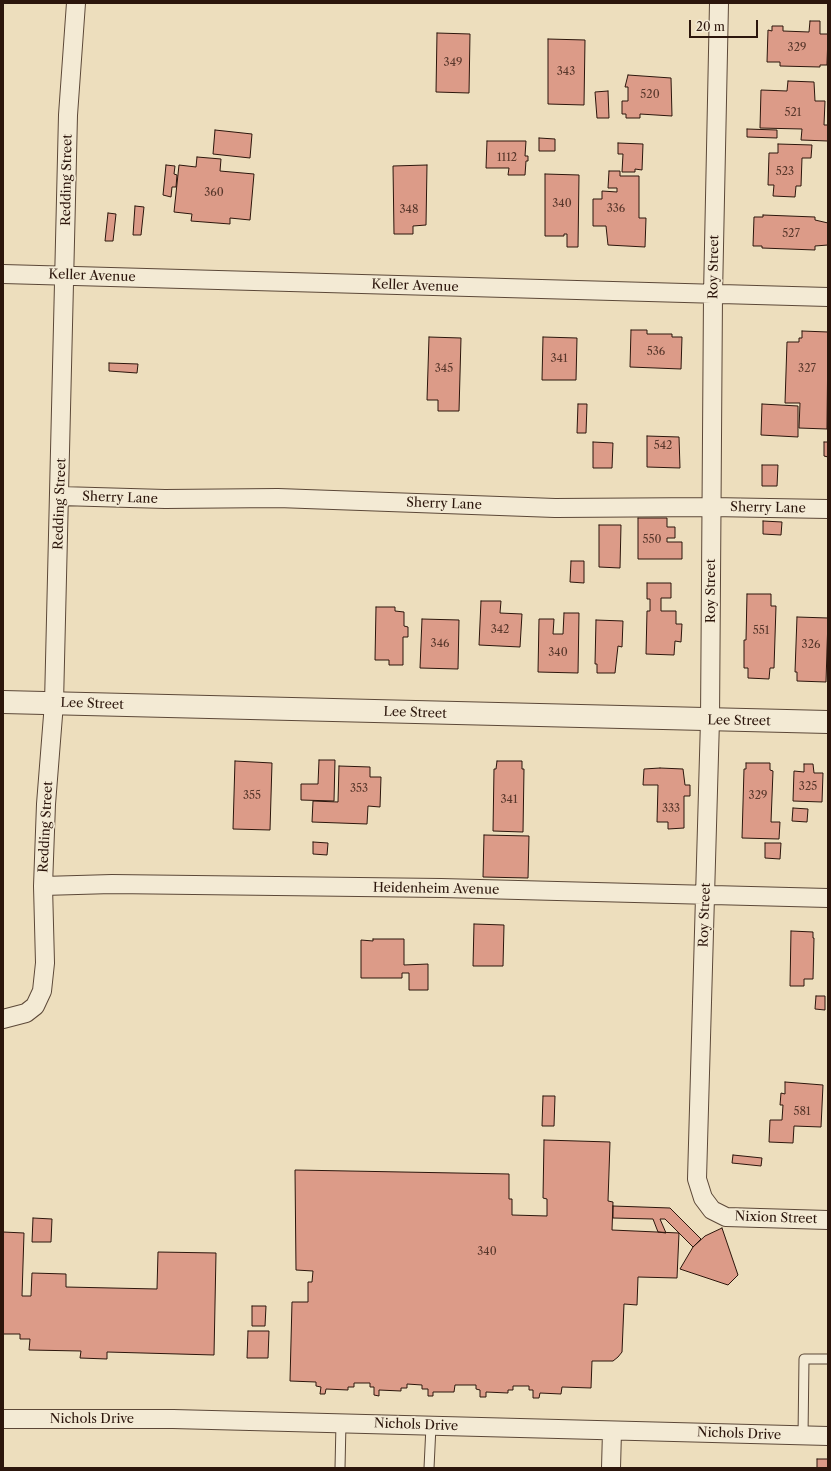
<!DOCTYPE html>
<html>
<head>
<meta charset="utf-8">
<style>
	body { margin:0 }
	#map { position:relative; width:831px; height:1471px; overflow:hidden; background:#eddebd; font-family:"Libre Caslon Text",serif }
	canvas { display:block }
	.frame { position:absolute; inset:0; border:4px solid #2c160c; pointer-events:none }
	.scale { position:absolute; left:689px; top:20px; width:69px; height:18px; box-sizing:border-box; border:2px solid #2c160c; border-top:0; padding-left:5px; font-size:12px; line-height:14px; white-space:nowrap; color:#2c160c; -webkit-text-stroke:3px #f3ead4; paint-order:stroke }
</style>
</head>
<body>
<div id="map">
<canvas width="831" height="1471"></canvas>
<div class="frame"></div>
<div class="scale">20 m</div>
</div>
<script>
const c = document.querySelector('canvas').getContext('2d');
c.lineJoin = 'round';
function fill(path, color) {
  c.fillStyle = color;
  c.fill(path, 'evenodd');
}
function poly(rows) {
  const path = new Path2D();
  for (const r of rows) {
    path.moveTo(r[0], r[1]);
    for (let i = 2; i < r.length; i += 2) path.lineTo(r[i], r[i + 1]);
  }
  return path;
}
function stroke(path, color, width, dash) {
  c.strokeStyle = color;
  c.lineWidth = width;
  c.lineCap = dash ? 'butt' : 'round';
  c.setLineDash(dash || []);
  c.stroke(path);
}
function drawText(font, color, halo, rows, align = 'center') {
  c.font = font + ' "Libre Caslon Text",serif';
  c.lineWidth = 3.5;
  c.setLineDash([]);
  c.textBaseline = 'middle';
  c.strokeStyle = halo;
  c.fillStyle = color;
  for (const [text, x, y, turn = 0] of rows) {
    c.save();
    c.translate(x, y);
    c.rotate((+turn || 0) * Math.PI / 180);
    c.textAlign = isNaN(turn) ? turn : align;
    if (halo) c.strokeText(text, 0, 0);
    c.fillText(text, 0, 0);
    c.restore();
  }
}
const building = poly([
	[810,21,820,21,820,34,828,34,827,65,820,65,820,67,780,66,780,62,767,62,768,30,772,31,772,26,783,26,783,31,809,32,810,21],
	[437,33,470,34,469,93,436,92,437,33],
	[548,39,585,40,584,105,548,104,548,39],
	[628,75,671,78,672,116,640,114,640,118,626,118,626,114,622,114,622,101,628,101,628,87,625,87,628,75],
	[788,81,814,82,815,101,825,101,824,125,828,125,828,141,801,140,802,129,760,128,761,90,787,91,788,81],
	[608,91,609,118,597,118,595,92,608,91],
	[747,129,777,130,777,138,747,137,747,129],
	[215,130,252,134,250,158,213,154,215,130],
	[539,138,555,139,555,151,539,151,539,138],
	[487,141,526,141,525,156,528,156,528,161,526,161,525,175,508,175,509,168,486,168,487,141],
	[618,143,643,144,642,170,635,169,635,172,622,172,623,154,618,154,618,143],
	[778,144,812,145,811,158,802,158,801,186,796,186,795,197,773,196,774,185,768,185,769,153,778,153,778,144],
	[197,157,221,159,220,171,254,174,250,220,230,218,230,224,191,221,192,214,174,212,179,165,196,167,197,157],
	[166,165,175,166,174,174,177,175,176,187,172,187,171,197,163,195,166,165],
	[427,165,426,225,413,226,413,234,394,234,393,166,427,165],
	[609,171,620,171,620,176,639,176,639,218,646,218,645,247,608,245,606,226,593,226,593,199,602,199,602,191,617,192,617,188,608,188,609,171],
	[545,174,579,175,578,247,567,247,567,234,564,234,564,236,545,236,545,174],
	[135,206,144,207,141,235,133,235,135,206],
	[108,213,116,214,113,241,105,241,108,213],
	[763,215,815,217,815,220,828,223,828,245,815,246,815,250,762,248,762,246,753,246,754,217,763,217,763,215],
	[631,330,647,330,647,334,672,334,672,337,682,337,681,369,630,367,631,330],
	[802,331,828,332,827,429,799,428,800,403,785,403,787,342,799,342,799,338,802,338,802,331],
	[429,337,461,338,459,411,438,411,438,400,427,400,429,337],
	[543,337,577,338,576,380,542,380,543,337],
	[109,363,138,364,137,373,109,371,109,363],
	[578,404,587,404,586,433,577,433,578,404],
	[762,404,798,406,798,437,761,435,762,404],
	[647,436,679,437,680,468,647,467,647,436],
	[593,442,613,443,612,468,593,468,593,442],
	[824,442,828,442,828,457,824,456,824,442],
	[762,465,778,465,777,486,762,486,762,465],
	[638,518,667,518,667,527,675,527,675,538,667,538,667,542,682,542,682,559,638,559,638,518],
	[763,521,782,522,781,535,763,534,763,521],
	[599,525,621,525,620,568,599,567,599,525],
	[571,561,584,561,584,583,570,582,571,561],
	[647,583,671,583,671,598,661,598,661,611,676,611,676,624,682,624,681,642,675,641,674,655,646,654,647,611,650,611,650,599,647,599,647,583],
	[747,594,771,594,771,606,776,606,774,668,770,668,769,679,748,678,748,668,744,668,744,640,746,640,747,594],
	[481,601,501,601,500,613,522,614,520,647,479,645,481,601],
	[376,607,395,607,395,611,404,612,404,626,408,627,408,637,403,637,403,665,389,665,389,660,375,660,376,607],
	[564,613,579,613,578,673,538,672,539,619,554,619,553,634,563,634,564,613],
	[797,617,828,618,826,682,797,681,797,672,795,672,797,617],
	[422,619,459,620,458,669,420,668,422,619],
	[596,620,623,621,622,647,618,646,615,673,597,673,597,664,595,664,596,620],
	[319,760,335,760,334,801,301,800,301,784,318,784,319,760],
	[235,761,272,763,270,830,233,829,235,761],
	[497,761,522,761,522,769,524,769,523,832,493,831,494,769,496,769,497,761],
	[746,763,770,763,770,770,773,771,771,822,780,822,779,839,742,838,744,769,746,769,746,763],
	[804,764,813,764,814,773,823,773,822,802,793,801,794,771,804,772,804,764],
	[339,766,370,767,370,777,381,777,380,807,368,806,367,824,312,822,313,801,338,802,339,766],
	[660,768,683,769,685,785,690,785,690,796,684,796,684,828,668,829,668,822,657,822,658,785,643,785,644,769,660,768],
	[793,808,808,809,807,822,792,821,793,808],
	[484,835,529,836,528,878,483,877,484,835],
	[313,842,328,843,327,855,313,854,313,842],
	[765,843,781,843,780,859,765,858,765,843],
	[474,924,504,925,503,966,473,966,474,924],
	[791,931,813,932,813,938,814,938,813,979,804,979,804,986,790,986,791,931],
	[373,939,404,939,404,965,428,964,428,990,409,990,409,973,402,973,402,978,361,978,361,940,373,941,373,939],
	[816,996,825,996,825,1010,815,1009,816,996],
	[785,1082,823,1085,821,1127,794,1126,793,1143,769,1142,770,1120,782,1120,783,1105,780,1105,781,1093,785,1094,785,1082],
	[543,1096,555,1096,554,1126,542,1126,543,1096],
	[544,1140,610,1142,608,1201,613,1202,612,1230,679,1233,677,1278,638,1277,637,1305,624,1304,622,1352,618,1357,613,1361,592,1361,591,1388,562,1387,561,1394,540,1393,539,1398,533,1398,533,1390,529,1390,529,1386,513,1386,513,1390,508,1390,508,1393,486,1392,486,1397,480,1397,480,1390,476,1389,476,1385,455,1385,454,1392,433,1392,433,1396,428,1396,428,1389,422,1389,422,1385,407,1384,407,1388,401,1388,401,1391,379,1390,379,1396,374,1395,374,1387,370,1387,370,1383,354,1383,354,1387,348,1387,348,1390,326,1389,325,1394,320,1394,321,1387,316,1386,316,1382,290,1381,292,1302,308,1302,308,1282,312,1282,313,1271,296,1270,295,1170,509,1174,509,1199,512,1199,512,1215,547,1216,547,1199,543,1198,544,1140],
	[733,1155,762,1158,761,1166,732,1163,733,1155],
	[613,1206,670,1208,701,1239,693,1247,665,1219,660,1219,666,1233,658,1232,653,1219,613,1218,613,1206],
	[33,1218,52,1219,51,1242,32,1242,33,1218],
	[722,1228,738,1275,728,1285,680,1269,693,1247,705,1236,722,1228],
	[3,1232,24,1233,22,1296,31,1296,32,1273,66,1274,66,1287,157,1289,158,1252,216,1253,214,1355,107,1352,107,1359,80,1358,81,1351,29,1350,30,1339,20,1339,20,1334,3,1334,3,1232],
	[252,1306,266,1306,265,1326,252,1326,252,1306],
	[248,1331,269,1331,268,1358,247,1358,248,1331],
	[817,1459,828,1459,828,1468,817,1468,817,1459]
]);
fill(building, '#dc9b88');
stroke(building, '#2c160c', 1);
const service = poly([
	[803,1436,804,1359,828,1359],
	[340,1468,341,1423],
	[429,1468,431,1426]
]);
const minor = poly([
	[719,3,713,295,710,720,697,1179,703,1198,712,1210,726,1217,828,1220],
	[3,274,828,297],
	[60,496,165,499,278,498,555,508,711,507,828,509],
	[43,886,112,884,441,888,828,898],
	[3,1019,26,1013,35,1006,42,991,45,963,43,886,46,804,54,703,68,115,76,3],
	[3,1419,173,1419,828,1436],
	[611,1468,612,1431]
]);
const tertiary = poly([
	[3,702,828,722]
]);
stroke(service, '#5c4838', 11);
stroke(minor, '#5c4838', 20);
stroke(tertiary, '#5c4838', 24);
stroke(service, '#f3ead4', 9);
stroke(minor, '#f3ead4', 18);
stroke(tertiary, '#f3ead4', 22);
drawText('11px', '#58372b', null, [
	["329",797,48],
	["349",453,63],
	["343",566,72],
	["520",650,95],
	["521",793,113],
	["1112",507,158],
	["523",785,172],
	["360",214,193],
	["340",562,204],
	["336",616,209],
	["348",409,210],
	["527",791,234],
	["536",656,352],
	["341",559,359],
	["345",444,369],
	["327",807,369],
	["542",663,446],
	["550",652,540],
	["342",500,630],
	["551",761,631],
	["346",440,644],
	["326",811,645],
	["340",558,653],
	["325",808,787],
	["353",359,789],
	["355",252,796],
	["329",758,796],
	["341",509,800],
	["333",671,809],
	["581",802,1112],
	["340",487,1252]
]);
drawText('13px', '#2c160c', '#f3ead4', [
	["Redding Street",67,180,-89],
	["Roy Street",714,267,-89],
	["Keller Avenue",92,276,2],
	["Keller Avenue",415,286,2],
	["Sherry Lane",120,498,2],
	["Redding Street",60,504,-88],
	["Sherry Lane",444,504,2],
	["Sherry Lane",768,508,1],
	["Roy Street",711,591,-90],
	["Lee Street",92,704,2],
	["Lee Street",415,713,2],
	["Lee Street",739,721,1],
	["Redding Street",46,827,-87],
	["Heidenheim Avenue",436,889,1],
	["Roy Street",705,915,-88],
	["Nixion Street",776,1218,2],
	["Nichols Drive",92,1419],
	["Nichols Drive",416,1425,2],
	["Nichols Drive",739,1434,2]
]);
</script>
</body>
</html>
